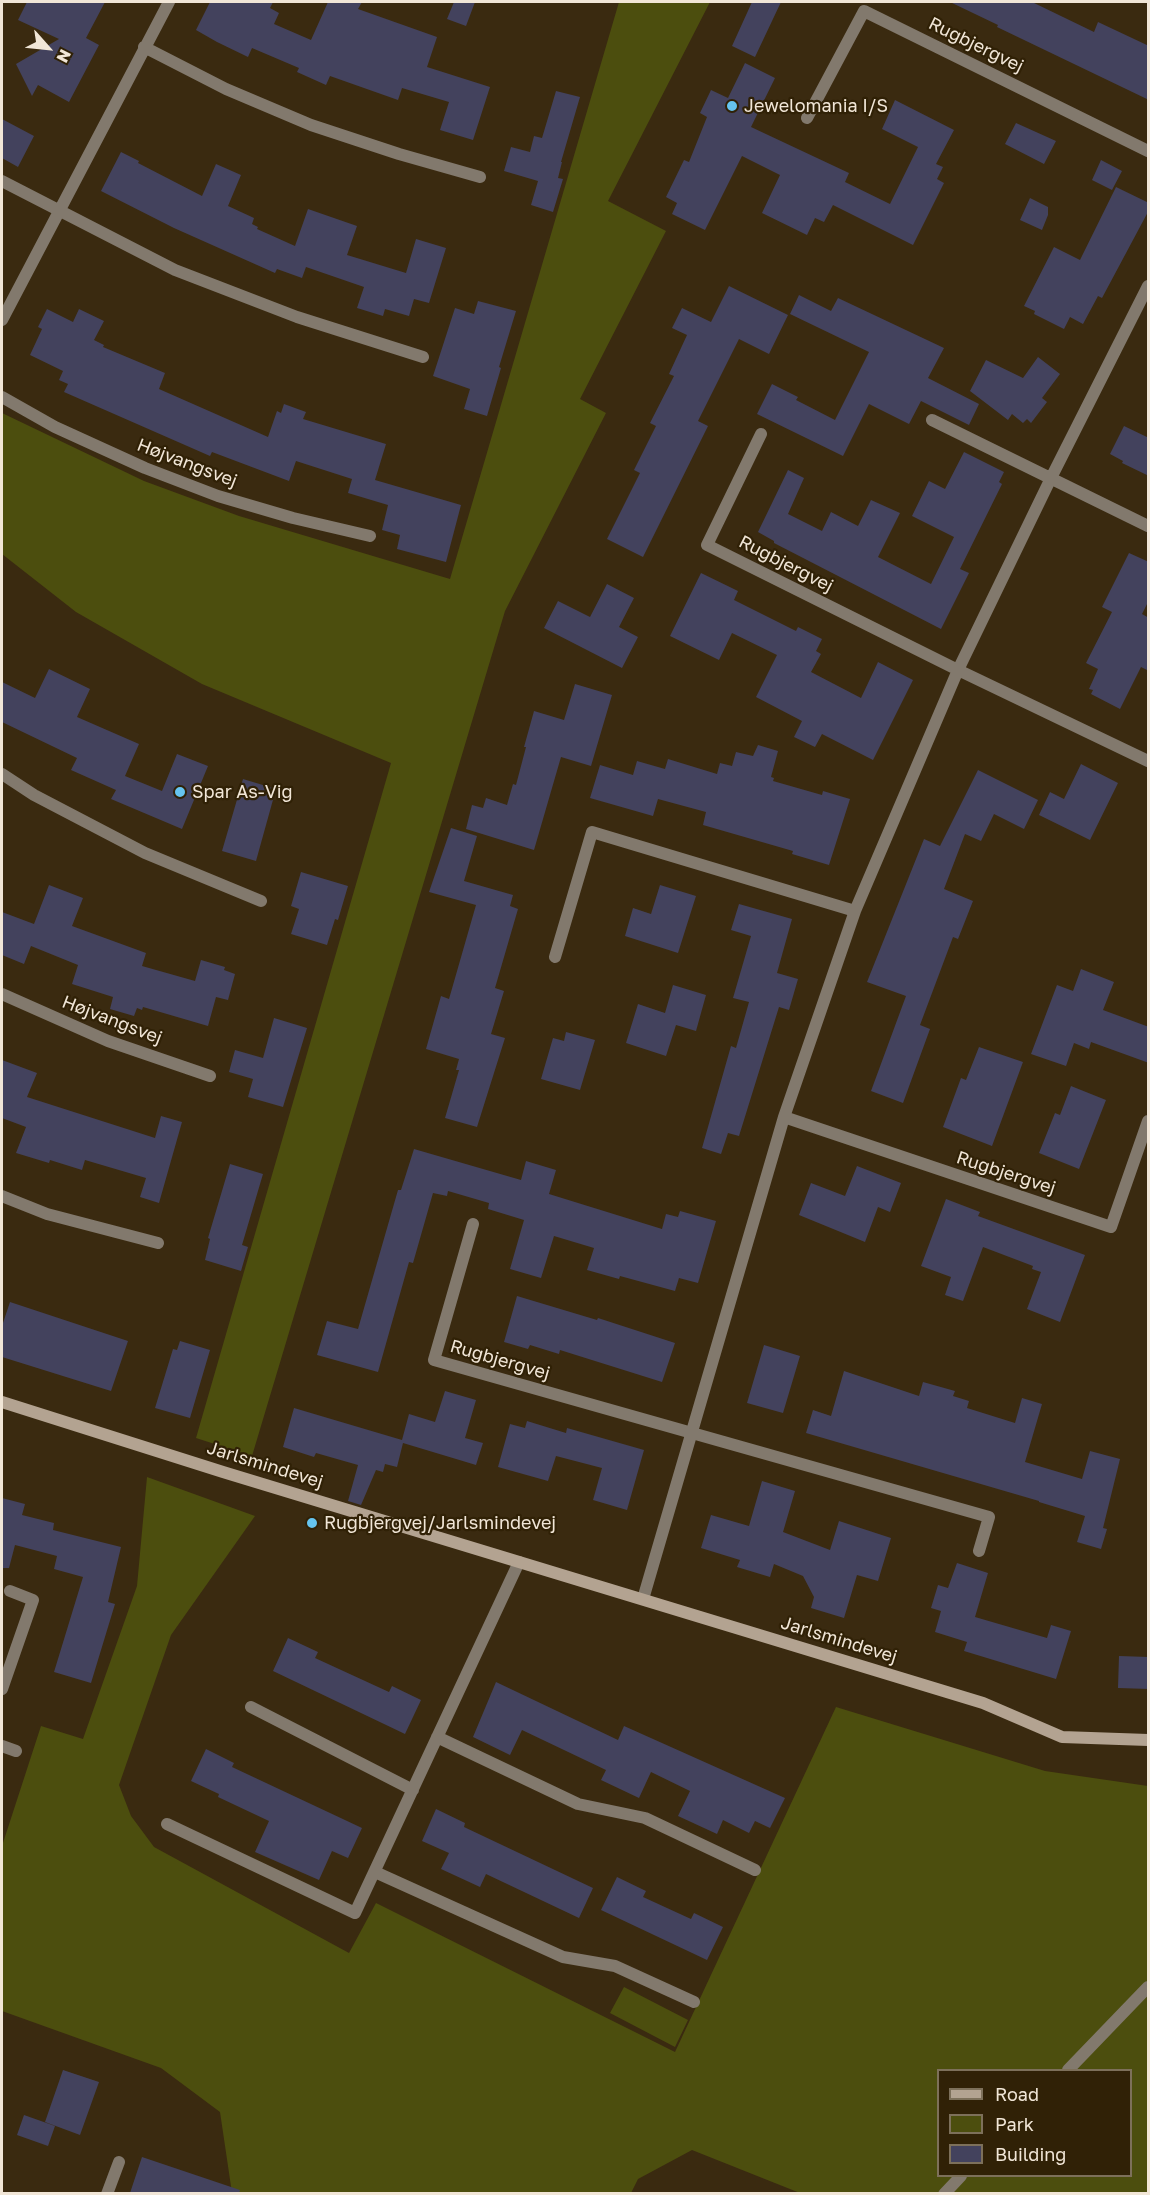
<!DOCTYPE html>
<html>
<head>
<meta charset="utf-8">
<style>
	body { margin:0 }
	#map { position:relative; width:1150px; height:2195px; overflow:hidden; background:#3a2a10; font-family:"Golos Text",sans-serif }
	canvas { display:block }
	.frame { position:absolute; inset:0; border:3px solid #f1e6d7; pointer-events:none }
	.legend { position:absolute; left:937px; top:2069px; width:195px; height:108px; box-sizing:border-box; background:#302106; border:2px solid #7d705a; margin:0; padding:8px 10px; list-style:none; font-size:18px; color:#f1e6d7 }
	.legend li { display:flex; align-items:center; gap:12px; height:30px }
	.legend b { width:30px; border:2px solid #7d705a }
	.north { position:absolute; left:18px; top:18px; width:60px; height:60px; -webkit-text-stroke:4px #302106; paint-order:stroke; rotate:117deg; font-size:16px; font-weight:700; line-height:24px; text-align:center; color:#f1e6d7 }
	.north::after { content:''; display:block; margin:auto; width:21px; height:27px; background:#f1e6d7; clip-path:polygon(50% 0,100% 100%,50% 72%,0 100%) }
</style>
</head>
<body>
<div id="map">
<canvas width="1150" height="2195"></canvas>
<div class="frame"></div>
<ul class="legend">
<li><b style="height:8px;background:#b3a391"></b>Road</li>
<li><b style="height:16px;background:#4c4e0e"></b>Park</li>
<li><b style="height:16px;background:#43425d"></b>Building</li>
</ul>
<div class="north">N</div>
</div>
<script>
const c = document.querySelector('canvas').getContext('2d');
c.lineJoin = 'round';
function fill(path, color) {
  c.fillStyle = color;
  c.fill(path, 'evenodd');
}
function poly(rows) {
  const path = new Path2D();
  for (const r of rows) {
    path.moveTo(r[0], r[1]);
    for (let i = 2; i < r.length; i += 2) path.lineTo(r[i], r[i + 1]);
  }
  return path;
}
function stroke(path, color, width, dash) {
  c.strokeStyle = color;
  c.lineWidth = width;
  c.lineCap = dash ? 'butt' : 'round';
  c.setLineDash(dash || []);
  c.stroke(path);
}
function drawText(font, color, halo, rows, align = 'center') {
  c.font = font + ' "Golos Text",sans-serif';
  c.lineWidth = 4.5;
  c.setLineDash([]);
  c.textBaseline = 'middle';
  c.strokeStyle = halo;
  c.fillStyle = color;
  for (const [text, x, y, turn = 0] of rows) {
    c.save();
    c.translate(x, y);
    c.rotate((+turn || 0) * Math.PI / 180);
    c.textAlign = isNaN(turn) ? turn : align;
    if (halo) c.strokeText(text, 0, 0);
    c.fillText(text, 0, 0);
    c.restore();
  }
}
fill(poly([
	[619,2,710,2,608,201,666,231,580,399,606,413,505,611,252,1456,196,1438,391,763,202,684,76,612,2,554,2,413,144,481,239,516,450,579],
	[147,1477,255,1516,171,1635,119,1785,131,1816,154,1847,349,1953,376,1903,675,2052,836,1707,1045,1771,1148,1786,1148,2193,800,2193,692,2150,638,2179,631,2193,232,2193,220,2112,161,2068,2,2011,2,1846,41,1726,83,1739,137,1586],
	[938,2070,1130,2070,1130,2176,938,2176],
	[624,1987,688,2020,675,2047,610,2013]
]), '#4c4e0e');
fill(poly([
	[27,2,105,2,86,38,99,45,69,102,38,85,32,96,16,64,59,39,18,20],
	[210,2,273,2,270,8,279,13,274,24,311,40,328,2,362,2,358,9,437,37,427,67,490,87,473,140,440,130,449,102,402,88,398,100,330,76,326,85,297,72,299,68,252,48,248,57,217,42,196,30],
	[454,2,475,2,466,26,447,19],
	[752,2,781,2,755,57,732,46],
	[950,2,1032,2,1094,32,1098,22,1149,46,1149,100,997,27,998,25],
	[745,63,775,78,751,127,849,173,845,182,890,204,918,147,882,129,895,100,954,130,936,164,943,167,937,179,944,183,913,245,833,205,824,222,815,218,807,235,762,213,780,175,742,156,705,230,672,214,677,203,666,197,684,160,689,162,707,117,700,113,711,90,728,98],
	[556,91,580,97,561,162,562,162,558,178,563,179,553,212,531,205,538,181,504,171,511,147,530,152,534,136,542,138],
	[2,119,34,136,18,167,2,158],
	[1016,123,1056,141,1044,164,1005,144],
	[121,152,139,161,138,163,202,196,216,164,241,175,228,206,254,218,252,224,258,227,257,229,295,246,308,209,357,226,347,255,406,273,416,239,446,248,429,303,414,299,409,316,385,309,383,316,357,308,364,287,306,267,302,278,277,269,275,273,174,228,101,191],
	[1101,160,1122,171,1112,190,1092,180],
	[1116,187,1149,203,1149,210,1102,298,1098,296,1083,324,1070,317,1064,329,1034,314,1035,311,1024,306,1054,247,1080,260],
	[1030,198,1048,207,1048,215,1042,230,1020,220],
	[729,286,788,315,769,354,739,339,698,421,708,426,643,557,607,539,640,473,634,470,656,426,650,423,674,376,669,374,687,335,672,328,682,308,711,322],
	[799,295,831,311,838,298,944,348,928,378,979,404,969,425,921,401,909,424,869,404,843,456,757,414,772,384,798,397,796,400,835,420,869,352,790,314],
	[478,301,516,311,499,367,501,368,487,416,464,409,470,389,433,376,455,308,474,314],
	[47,309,73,322,79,309,104,321,94,340,104,345,103,347,165,373,159,389,268,437,277,411,281,413,284,404,306,412,303,419,386,444,375,480,461,505,446,562,397,549,400,535,382,530,388,505,348,493,352,479,296,461,289,481,212,452,210,456,64,392,68,384,59,380,63,371,30,355,42,329,38,327],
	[1038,357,1060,374,1042,398,1047,402,1031,423,1027,419,1023,423,1012,414,1008,420,970,391,986,360,1023,378],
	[1124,426,1149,438,1149,476,1122,463,1123,461,1110,454],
	[964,452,1004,472,999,482,1002,484,960,569,969,573,941,629,774,543,774,541,758,532,788,470,804,478,788,514,822,531,831,512,858,526,871,500,900,513,878,557,931,584,954,537,912,516,929,481,945,489],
	[1129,553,1149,562,1149,600,1142,614,1149,618,1149,671,1141,667,1120,709,1091,694,1093,690,1089,689,1098,669,1086,663,1112,612,1102,607],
	[701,573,738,591,734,600,796,631,798,627,822,639,816,651,821,654,811,672,861,698,878,662,913,680,873,760,822,734,815,747,794,737,802,721,756,697,777,655,732,633,719,660,670,636],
	[607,584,634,598,619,627,638,637,622,668,544,628,558,601,590,617],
	[49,669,90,689,77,717,139,744,125,776,162,791,177,754,208,766,182,829,111,799,116,790,71,770,77,758,2,722,2,682,35,698],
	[575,684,612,695,591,766,561,757,534,850,466,829,472,805,483,808,486,798,507,805,513,784,516,785,526,747,524,747,534,711,564,720],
	[758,745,778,751,771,777,774,778,773,781,822,795,823,791,850,799,829,865,792,854,793,851,703,825,706,812,658,799,653,816,590,798,600,765,633,775,637,761,665,769,668,759,717,774,720,763,732,766,736,752,753,756],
	[1081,764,1118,783,1090,840,1039,815,1050,792,1064,799],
	[978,770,1038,800,1024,829,994,814,981,841,965,834,944,889,973,901,958,939,953,937,920,1025,930,1029,903,1103,871,1091,906,996,867,982,924,839,940,846],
	[243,779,276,789,256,861,222,851],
	[451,828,477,836,464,881,513,895,510,906,518,909,495,988,504,991,491,1034,505,1038,477,1127,445,1118,459,1070,456,1070,459,1059,426,1049,441,996,449,999,476,905,429,892],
	[301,872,348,886,338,920,335,919,327,945,291,934,299,909,291,906],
	[49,885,83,898,72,926,146,953,142,966,195,981,201,960,225,967,224,970,235,974,228,1000,216,997,208,1026,143,1007,142,1010,137,1008,134,1016,110,1009,113,997,72,984,78,965,31,946,24,964,2,955,2,912,34,924],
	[660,885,696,896,678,953,625,936,633,908,651,914],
	[739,904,792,919,777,973,798,979,789,1010,779,1007,739,1136,728,1133,721,1154,702,1148,731,1046,736,1048,749,1002,733,998,751,936,731,930],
	[1081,969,1114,982,1103,1010,1149,1027,1149,1063,1091,1042,1089,1049,1074,1043,1066,1066,1031,1054,1057,985,1073,991],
	[673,985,706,995,696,1031,676,1025,666,1056,626,1043,638,1004,665,1013],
	[274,1018,307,1028,283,1107,248,1097,253,1079,229,1072,235,1050,263,1058],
	[566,1032,595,1040,580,1090,541,1079,553,1038,564,1041],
	[979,1047,1023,1062,992,1146,943,1127,961,1078,966,1080],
	[2,1060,37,1073,27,1097,155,1138,161,1116,182,1122,159,1203,140,1197,146,1178,85,1160,82,1170,50,1160,49,1163,16,1153,26,1127,2,1118],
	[1071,1086,1106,1100,1079,1169,1039,1153,1055,1113,1060,1115],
	[414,1149,521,1180,526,1161,556,1170,549,1194,662,1229,666,1214,678,1217,680,1211,716,1221,698,1283,679,1278,675,1291,620,1276,619,1279,587,1270,594,1248,554,1236,541,1278,510,1269,524,1220,488,1209,489,1203,448,1191,447,1196,433,1193,413,1263,409,1262,378,1372,317,1355,327,1321,358,1329,398,1190,401,1190],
	[230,1164,263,1174,242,1245,248,1247,241,1271,205,1260,210,1239,208,1238],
	[857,1166,901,1183,890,1212,878,1207,865,1242,799,1215,811,1183,845,1196],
	[946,1199,980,1212,978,1216,1085,1255,1060,1322,1027,1309,1041,1272,1032,1269,1033,1266,983,1247,963,1301,945,1295,951,1277,921,1266],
	[517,1296,597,1320,598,1318,675,1343,662,1382,560,1350,559,1354,530,1345,528,1349,504,1342],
	[10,1302,128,1341,111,1391,2,1357,2,1326],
	[180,1341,210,1350,190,1418,155,1408,173,1349,177,1350],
	[764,1345,800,1356,783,1413,747,1403],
	[844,1371,919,1396,923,1382,955,1391,953,1396,969,1401,967,1408,1015,1423,1022,1398,1042,1404,1025,1462,1082,1479,1090,1451,1120,1459,1103,1528,1107,1529,1101,1549,1077,1542,1085,1516,1039,1502,1039,1501,806,1433,813,1410,831,1416],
	[445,1391,476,1400,465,1438,483,1443,476,1465,403,1443,397,1467,385,1464,383,1472,376,1470,361,1505,348,1501,358,1465,316,1453,314,1457,283,1447,294,1408,402,1440,409,1414,435,1422],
	[527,1421,566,1433,567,1428,644,1450,627,1510,593,1500,602,1468,556,1456,548,1481,498,1467,510,1424,525,1428],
	[762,1481,795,1491,783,1532,830,1550,839,1521,891,1538,878,1581,857,1575,844,1618,811,1608,814,1597,803,1576,774,1564,770,1577,737,1567,740,1560,701,1548,711,1515,749,1526],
	[2,1498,25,1504,22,1515,54,1523,53,1530,121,1547,108,1602,115,1604,91,1683,54,1672,83,1577,54,1569,57,1556,15,1545,9,1568,2,1568],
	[957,1563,988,1573,975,1617,1047,1638,1051,1625,1071,1631,1056,1679,964,1651,967,1642,935,1632,941,1611,931,1608,938,1585,948,1588],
	[288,1638,318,1652,315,1658,389,1692,392,1686,421,1700,405,1734,273,1671],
	[1119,1656,1149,1657,1149,1689,1118,1688],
	[496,1682,618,1740,624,1726,785,1798,770,1828,755,1821,749,1833,723,1820,717,1834,678,1816,690,1791,651,1772,639,1798,601,1780,606,1770,522,1730,510,1755,473,1737],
	[206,1749,234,1763,232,1767,362,1828,348,1858,332,1851,319,1880,255,1852,269,1821,218,1797,219,1794,191,1781],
	[436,1809,465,1823,464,1827,593,1888,579,1918,486,1874,480,1887,441,1869,449,1853,422,1841],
	[617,1877,646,1891,643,1897,691,1919,694,1913,723,1927,707,1960,601,1910],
	[63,2070,99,2082,80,2135,45,2122],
	[24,2115,55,2126,48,2146,17,2135],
	[142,2157,240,2190,239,2193,130,2193]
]), '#43425d');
stroke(poly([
	[144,47,226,89,311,125,399,154,480,177],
	[807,118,864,11,1148,151],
	[2,181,175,270,297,317,423,357],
	[2,320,169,2],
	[2,397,55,427,145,468,218,496,293,518,370,536],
	[932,420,1148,526],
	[761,434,707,545,958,670,1148,761],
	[2,774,34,795,145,853,261,901],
	[555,957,592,832,855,911],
	[2,994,108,1041,210,1076],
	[784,1117,1111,1227,1148,1121],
	[2,1196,47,1214,158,1243],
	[473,1224,434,1360,989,1517,979,1551],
	[643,1599,784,1117,855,911,958,670,1051,478,1148,286],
	[2,1689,33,1600,10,1591],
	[251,1707,413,1790],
	[437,1737,578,1804,645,1818,755,1870],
	[2,1746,16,1751],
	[167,1824,355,1913,519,1562],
	[375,1872,563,1957,615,1966,694,2002],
	[1068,2070,1148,1987],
	[107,2194,119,2162],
	[944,2194,961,2176]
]), '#82796d', 12);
stroke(poly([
	[2,1402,223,1472,983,1703,1062,1737,1148,1740]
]), '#b3a391', 12);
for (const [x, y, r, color] of [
	[732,106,6,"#66c4ef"],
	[180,792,6,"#66c4ef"],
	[312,1523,6,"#66c4ef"]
]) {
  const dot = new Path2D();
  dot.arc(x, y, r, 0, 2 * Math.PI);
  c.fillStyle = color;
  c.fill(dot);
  stroke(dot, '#302106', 2);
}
drawText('18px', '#f1e6d7', '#302106', [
	["Rugbjergvej",976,45,26],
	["Højvangsvej",187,463,21],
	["Rugbjergvej",786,564,27],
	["Højvangsvej",112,1020,21],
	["Rugbjergvej",1006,1173,18],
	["Rugbjergvej",500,1360,16],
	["Jarlsmindevej",265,1465,17],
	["Jarlsmindevej",839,1640,17]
]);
drawText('18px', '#f1e6d7', '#302106', [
	["Jewelomania I/S",744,106],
	["Spar As-Vig",192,792],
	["Rugbjergvej/Jarlsmindevej",324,1523]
], 'left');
</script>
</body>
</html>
